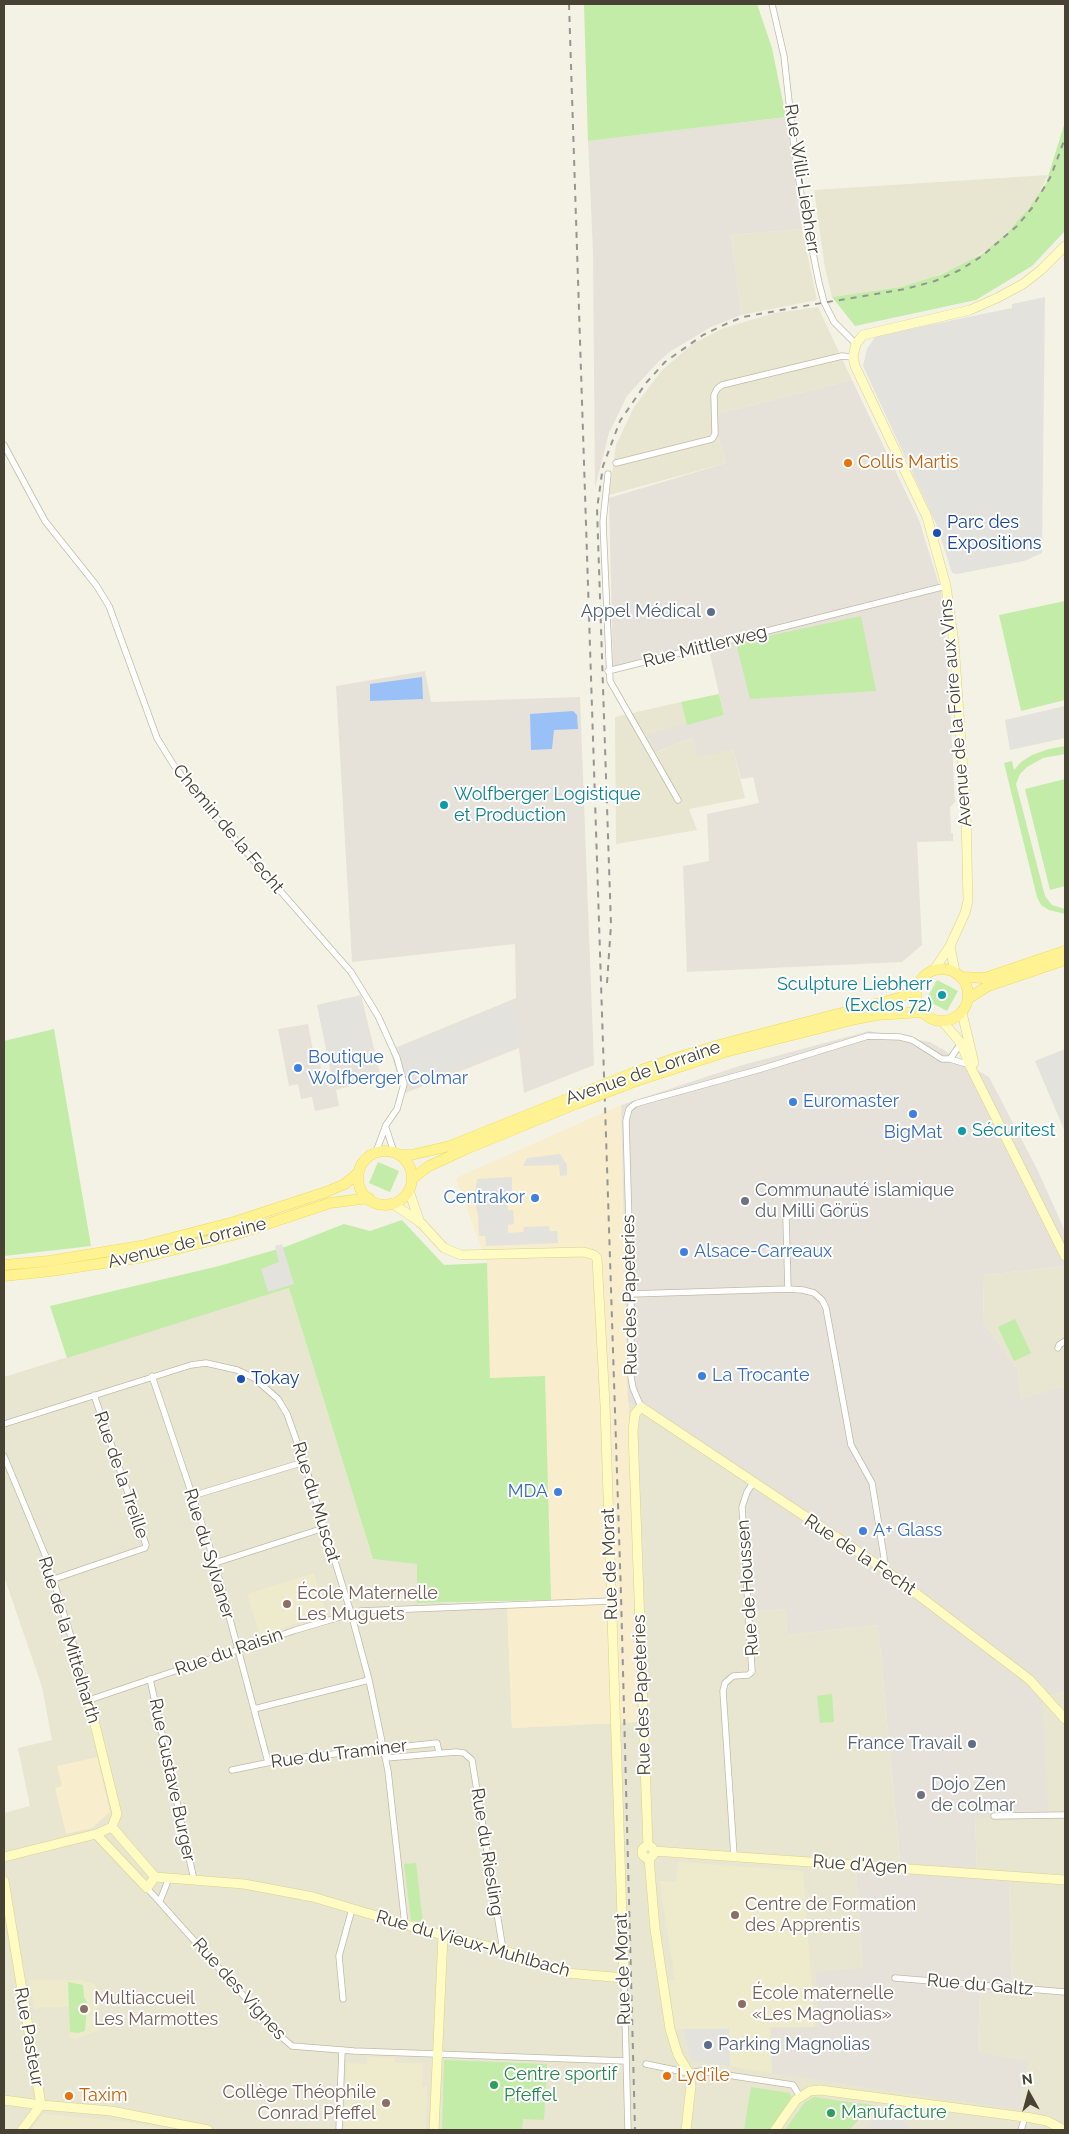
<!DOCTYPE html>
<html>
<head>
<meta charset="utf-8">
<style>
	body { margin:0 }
	#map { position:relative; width:1069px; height:2134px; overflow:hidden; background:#f4f2e4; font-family:Raleway,sans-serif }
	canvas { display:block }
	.frame { position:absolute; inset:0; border:5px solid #474233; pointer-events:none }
	.north { position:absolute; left:1004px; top:2069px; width:50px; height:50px; -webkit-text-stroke:4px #fff; paint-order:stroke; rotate:353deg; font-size:14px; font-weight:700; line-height:20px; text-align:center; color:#474233 }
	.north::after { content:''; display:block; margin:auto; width:18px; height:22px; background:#474233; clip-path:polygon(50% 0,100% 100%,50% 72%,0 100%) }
</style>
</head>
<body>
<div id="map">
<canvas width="1069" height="2134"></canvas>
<div class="frame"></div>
<div class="north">N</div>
</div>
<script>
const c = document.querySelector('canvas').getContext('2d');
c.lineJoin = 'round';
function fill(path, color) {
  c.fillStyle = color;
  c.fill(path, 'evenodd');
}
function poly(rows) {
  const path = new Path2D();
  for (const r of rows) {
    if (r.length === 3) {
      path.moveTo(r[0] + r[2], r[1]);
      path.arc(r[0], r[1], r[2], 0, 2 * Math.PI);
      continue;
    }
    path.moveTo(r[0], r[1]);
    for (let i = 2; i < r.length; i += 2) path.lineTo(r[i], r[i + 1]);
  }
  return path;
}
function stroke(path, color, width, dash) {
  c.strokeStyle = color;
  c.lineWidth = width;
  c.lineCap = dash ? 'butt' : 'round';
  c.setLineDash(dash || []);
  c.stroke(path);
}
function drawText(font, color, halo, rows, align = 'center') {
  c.font = font + ' Raleway,sans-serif';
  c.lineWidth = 4;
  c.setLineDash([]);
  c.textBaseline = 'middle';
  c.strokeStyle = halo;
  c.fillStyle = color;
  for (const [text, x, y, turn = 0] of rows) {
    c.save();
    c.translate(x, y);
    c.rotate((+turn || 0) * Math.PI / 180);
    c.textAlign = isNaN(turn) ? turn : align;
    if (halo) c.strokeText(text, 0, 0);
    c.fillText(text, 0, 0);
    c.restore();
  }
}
fill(poly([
	[1048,175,1037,197,1018,221,995,244,969,261,925,281,901,287,832,297,825,268,814,190],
	[802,229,817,300,741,315,731,235],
	[818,307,852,380,718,414,718,436,726,463,609,495,616,445,634,407,662,370,694,343,724,328,775,313],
	[681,702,687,725,646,734,658,752,692,738,697,756,733,750,745,798,689,809,697,830,616,844,615,717],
	[1065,1266,1065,1386,1021,1401,1018,1370,983,1322,984,1275],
	[289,1288,373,1559,417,1563,418,1603,507,1602,512,1728,637,1722,628,1402,746,1485,753,1611,785,1609,787,1635,878,1625,901,1871,856,1870,863,1968,978,2052,980,1992,1012,1994,1009,1878,977,1871,975,1818,1042,1698,1065,1691,1065,2130,4,2130,4,1813,30,1806,18,1748,52,1740,42,1687,4,1576,4,1377]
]), '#e8e5d1');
fill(poly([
	[621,1105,637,1722,512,1728,507,1602,551,1600,543,1376,490,1379,487,1263,456,1178],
	[97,1757,110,1812,92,1828,66,1834,55,1788,62,1786,57,1766]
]), '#f8edcc');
fill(poly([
	[786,117,802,229,731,235,741,315,711,327,671,351,659,361,627,396,609,433,595,488,593,252,588,141],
	[852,380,919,520,941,591,947,651,955,802,950,807,951,833,953,833,953,841,917,842,922,945,902,962,687,972,683,866,709,861,707,814,759,803,753,777,741,779,733,750,697,757,692,738,657,752,646,734,724,715,709,650,613,672,609,498,726,463,718,436,718,414],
	[425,671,431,702,580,697,594,1065,524,1093,519,1048,403,1094,390,1050,516,998,515,944,352,962,336,686],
	[361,995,381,1078,336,1090,339,1106,315,1111,312,1097,301,1099,298,1084,289,1086,278,1029,308,1024,314,1056,319,1056,322,1074,331,1073,317,1005],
	[869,1031,930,1042,989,1077,1038,1171,1065,1231,1065,1266,984,1275,983,1322,1018,1370,1021,1400,1065,1386,1065,1691,1042,1698,1048,1815,975,1818,977,1871,1009,1878,1012,1995,980,1992,978,2052,1028,2062,1020,2110,772,2073,771,2028,819,2027,816,1972,863,1968,856,1870,901,1871,878,1625,787,1635,785,1609,753,1611,746,1485,628,1402,621,1105,739,1066]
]), '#e6e2d9');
fill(poly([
	[314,1573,327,1614,260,1635,247,1594],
	[678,1862,803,1871,815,2027,770,2027,772,2073,730,2066,729,2029,675,2029,669,1981,675,1980,659,1881,676,1882],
	[29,1980,80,1980,95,1984,97,1990,100,2030,76,2039,70,2038,69,2007,42,2007,35,2010],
	[367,2057,395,2058,395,2063,423,2063,422,2087,427,2087,426,2130,344,2130,347,2063,367,2064],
	[43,2114,122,2121,171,2130,31,2130]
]), '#eeebcc');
fill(poly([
	[584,4,757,4,772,48,786,117,588,141],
	[1065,122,1065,231,1032,266,976,300,855,326,832,297,901,287,940,275,982,254,1007,233,1028,209,1046,183],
	[1065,601,1065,700,1021,711,999,615],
	[861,616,876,691,750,699,736,643],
	[719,694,724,715,687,725,681,702],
	[1065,746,1065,754,1043,758,1027,767,1020,774,1016,784,1045,896,1052,905,1065,909,1065,914,1049,910,1041,905,1037,897,1004,763,1012,761,1014,770,1021,762,1032,755,1049,749],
	[1065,779,1065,886,1050,890,1025,789],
	[937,980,958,991,947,1011,926,1000],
	[54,1029,91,1246,4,1256,4,1041],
	[378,1162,399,1171,390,1192,369,1183],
	[257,1219,259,1223,149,1252,4,1273,4,1269],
	[402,1220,444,1265,487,1263,490,1378,545,1376,551,1600,417,1603,417,1564,373,1559,289,1288,67,1358,50,1306,219,1266,285,1247,344,1224,370,1231],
	[1015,1319,1031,1353,1014,1361,998,1327],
	[832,1694,834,1722,820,1723,817,1696],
	[416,1863,423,1924,411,1920,404,1864],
	[68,1982,83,1985,84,1997,87,2003,85,2031,78,2033,70,2032],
	[444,2060,547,2064,544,2120,523,2119,522,2130,442,2130],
	[751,2087,789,2093,792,2097,770,2130,744,2130],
	[814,2097,840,2101,873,2105,849,2130,785,2130,805,2102]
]), '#c2eca8');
fill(poly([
	[1045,297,1042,553,1024,561,957,574,952,573,937,526,863,366,867,349,876,336,1012,308,1012,304],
	[1065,706,1065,738,1010,750,1005,720],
	[360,996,375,1066,352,1071,352,1068,332,1072,317,1005],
	[510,1003,522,1042,413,1086,399,1049],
	[1065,1049,1065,1132,1035,1061],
	[560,1154,567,1165,567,1175,560,1176,559,1165,523,1166,527,1158],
	[512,1177,512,1194,507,1195,508,1210,513,1210,514,1224,508,1225,508,1233,523,1232,524,1227,549,1226,550,1231,557,1231,558,1243,486,1246,485,1236,479,1236,478,1215,474,1199,477,1179],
	[282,1244,294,1284,268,1292,261,1269,279,1262,275,1246],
	[683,2029,729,2029,730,2066,692,2061],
	[886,2106,912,2130,864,2130]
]), '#e4e2dd');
fill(poly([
	[422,677,423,699,370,701,370,684],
	[573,711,577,715,578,729,554,730,552,749,531,750,530,714]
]), '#9ac1f7');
const street = poly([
	[772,4,784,56,793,138,801,194,819,283,824,302,834,322,856,344],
	[4,445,45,521,96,585,109,606,157,738,173,764,194,792,351,972,378,1016,397,1058,404,1084,397,1109,386,1125,376,1152],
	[616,463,712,439,715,434,714,395,717,389,722,385,842,356,853,357],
	[608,474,603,522,610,681,678,800],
	[608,671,946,586],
	[950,1059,961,1043],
	[386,1128,394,1152],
	[788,1289,786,1218,799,1211],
	[631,1294,788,1289,803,1290,814,1293,822,1300,826,1308,851,1445,872,1483,884,1557,884,1569],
	[1058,1348,1059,1345,1065,1341],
	[152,1376,215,1563,268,1762],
	[641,1407,633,1388,631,1377,631,1294,626,1121,629,1109,635,1104,645,1101,761,1069,868,1036,900,1037,912,1040,942,1059,950,1059,970,1065],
	[4,1424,191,1365,206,1363,237,1370,254,1378,278,1399,287,1414,304,1462,351,1613,369,1680,388,1771,405,1925],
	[4,1456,46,1557,78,1659,89,1700,296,1630,360,1611,611,1601],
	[192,1496,304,1462],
	[215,1563,324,1528],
	[54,1579,145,1548,146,1545,94,1395],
	[150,1679,194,1880],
	[254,1709,369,1680],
	[386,1758,456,1752,464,1753,472,1760,503,1950],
	[232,1770,286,1759,437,1743,439,1753],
	[994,1816,1065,1815],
	[734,1856,723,1691,725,1683,733,1676,748,1675,752,1672,742,1507,747,1492,753,1483],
	[147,1888,277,2033,292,2046,354,2051,626,2061],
	[160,1901,169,1878],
	[624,1978,628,2130],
	[895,1978,1065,1992],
	[343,1999,339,1956,352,1909],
	[646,2064,689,2073,701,2071,793,2085,800,2097],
	[339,2130,342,2050],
	[1021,2130,1025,2117]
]);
const secondary = poly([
	[950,946,955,972],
	[934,970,950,946,965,913,968,901,966,814,954,643,946,586,927,517,855,366,853,357,856,344,863,335,970,310,997,298,1023,284,1041,270,1065,246],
	[962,1013,974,1063],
	[943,1022,961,1043,970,1066,1065,1256],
	[409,1191,420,1223],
	[89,1700,117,1814,112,1827],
	[112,1827,155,1877],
	[96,1834,147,1888,155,1877],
	[648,1846,633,1431,635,1414,641,1407,884,1569,1030,1680,1065,1719],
	[648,1852,6],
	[654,1851,1065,1880],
	[4,1857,96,1834,112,1827],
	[649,1858,655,1929,670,2029,678,2055,689,2073,691,2086,686,2130],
	[155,1877,244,1884,313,1897,420,1929,503,1950,567,1973,624,1978,605,1405,597,1258,594,1255,584,1252,461,1255,444,1248,421,1223,392,1203],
	[4,1881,41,2105],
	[4,2100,41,2105,111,2111,208,2130],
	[22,2130,41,2105],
	[434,2130,443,1936],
	[775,2130,796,2100,810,2091,820,2090,1032,2118,1047,2121,1064,2130]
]);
const primary = poly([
	[942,995,26],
	[962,977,985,978,1065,951],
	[969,998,988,986,1065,960],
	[633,1073,676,1058,723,1044,899,998,917,988],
	[636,1081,725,1052,856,1019,876,1015,922,1012],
	[385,1178,27],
	[401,1155,411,1155,450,1146,575,1096],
	[412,1179,429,1166,466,1149,578,1103],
	[4,1265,49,1261,141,1246,234,1222,326,1192,345,1184,359,1172],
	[4,1276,51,1271,144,1257,237,1234,330,1203,369,1198]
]);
stroke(street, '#c0bba6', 7);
stroke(secondary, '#d8d28f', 10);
stroke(primary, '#efdb57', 11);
stroke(street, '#fff', 5.5);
stroke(secondary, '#fffbc3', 9);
stroke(primary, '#fff292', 10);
stroke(poly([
	[569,4,621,1595,635,2130],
	[607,983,611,925,597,509,603,466,620,421,646,383,665,362,703,335,728,323,743,317,798,307,905,289,935,281,960,270,982,256,1017,226,1032,208,1051,176,1065,138]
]), '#959595', 2, [6, 6]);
const primaryBridge = poly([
	[575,1096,633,1073],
	[578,1103,636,1081]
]);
stroke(primaryBridge, '#efdb57', 11, []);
stroke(primaryBridge, '#fff292', 10);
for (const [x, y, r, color] of [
	[848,463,5,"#e8710a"],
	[937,533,5,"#1a4fb4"],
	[711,612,5,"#5c6f8a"],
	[444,805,5,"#0f9aa8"],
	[942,995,5,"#0f9aa8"],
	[298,1068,5,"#3f7fe0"],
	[793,1102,5,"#3f7fe0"],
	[913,1114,5,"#3f7fe0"],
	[962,1131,5,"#0f9aa8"],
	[535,1198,5,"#3f7fe0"],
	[745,1201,5,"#6b7280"],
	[684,1252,5,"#3f7fe0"],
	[702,1376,5,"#3f7fe0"],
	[241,1379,5,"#1a4fb4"],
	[558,1492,5,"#3f7fe0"],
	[863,1531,5,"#3f7fe0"],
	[287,1604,5,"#8d6e63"],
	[972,1744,5,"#5c6f8a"],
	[921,1795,5,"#6b7280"],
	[735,1915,5,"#8d6e63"],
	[742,2004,5,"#8d6e63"],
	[84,2009,5,"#8d6e63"],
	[708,2045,5,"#5c6f8a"],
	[667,2076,5,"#e8710a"],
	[494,2085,5,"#2e9e5b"],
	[69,2096,5,"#e8710a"],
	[386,2103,5,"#8d6e63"],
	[831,2113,5,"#2e9e5b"]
]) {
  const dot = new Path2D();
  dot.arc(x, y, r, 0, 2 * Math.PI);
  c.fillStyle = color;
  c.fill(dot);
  stroke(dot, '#fff', 2);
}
drawText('18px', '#474233', '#fff', [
	["Rue Willi-Liebherr",802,179,81],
	["Rue Mittlerweg",705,647,-14],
	["Avenue de la Foire aux Vins",956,713,-95],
	["Chemin de la Fecht",228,829,50],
	["Avenue de Lorraine",643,1073,-19],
	["Avenue de Lorraine",187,1243,-14],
	["Rue des Papeteries",630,1295,-91],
	["Rue de la Treille",121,1475,71],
	["Rue du Muscat",316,1502,73],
	["Rue du Sylvaner",209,1554,73],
	["Rue de la Fecht",860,1555,34],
	["Rue de Morat",610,1564,-92],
	["Rue de Houssen",748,1588,-94],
	["Rue de la Mittelharth",69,1640,73],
	["Rue du Raisin",229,1652,-19],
	["Rue des Papeteries",642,1695,-92],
	["Rue du Traminer",339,1754,-7],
	["Rue Gustave Burger",172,1780,78],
	["Rue du Riesling",487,1852,81],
	["Rue d'Agen",860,1865,4],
	["Rue du Vieux-Muhlbach",473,1944,16],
	["Rue de Morat",623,1969,-92],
	["Rue du Galtz",980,1985,5],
	["Rue des Vignes",239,1989,48],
	["Rue Pasteur",29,2037,80]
]);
drawText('18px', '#c56008', '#fff', [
	["Collis Martis",858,463],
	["Lyd'île",677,2076],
	["Taxim",79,2096]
], 'left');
drawText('18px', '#164399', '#fff', [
	["Parc des",947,523],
	["Expositions",947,544],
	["Tokay",251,1379]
], 'left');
drawText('18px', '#4e5e75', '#fff', [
	["Appel Médical",701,612],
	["France Travail",962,1744],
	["Parking Magnolias",718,2045,"left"]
], 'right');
drawText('18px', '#0d838f', '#fff', [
	["Wolfberger Logistique",454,795],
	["et Production",454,816],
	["Sculpture Liebherr",932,985,"right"],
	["(Exclos 72)",932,1006,"right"],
	["Sécuritest",972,1131]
], 'left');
drawText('18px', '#366cbe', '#fff', [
	["Boutique",308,1058],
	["Wolfberger Colmar",308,1079],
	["Euromaster",803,1102],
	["BigMat",913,1133,"center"],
	["Centrakor",525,1198,"right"],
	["Alsace-Carreaux",694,1252],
	["La Trocante",712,1376],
	["MDA",548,1492,"right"],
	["A+ Glass",873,1531]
], 'left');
drawText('18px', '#5b616d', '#fff', [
	["Communauté islamique",755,1191],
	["du Milli Görüs",755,1212],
	["Dojo Zen",931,1785],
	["de colmar",931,1806]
], 'left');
drawText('18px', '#785e54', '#fff', [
	["École Maternelle",297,1594],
	["Les Muguets",297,1615],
	["Centre de Formation",745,1905],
	["des Apprentis",745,1926],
	["École maternelle",752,1994],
	["«Les Magnolias»",752,2015],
	["Multiaccueil",94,1999],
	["Les Marmottes",94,2020],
	["Collège Théophile",376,2093,"right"],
	["Conrad Pfeffel",376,2114,"right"]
], 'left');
drawText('18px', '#27864d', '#fff', [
	["Centre sportif",504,2075],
	["Pfeffel",504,2096],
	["Manufacture",841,2113]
], 'left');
</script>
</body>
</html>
